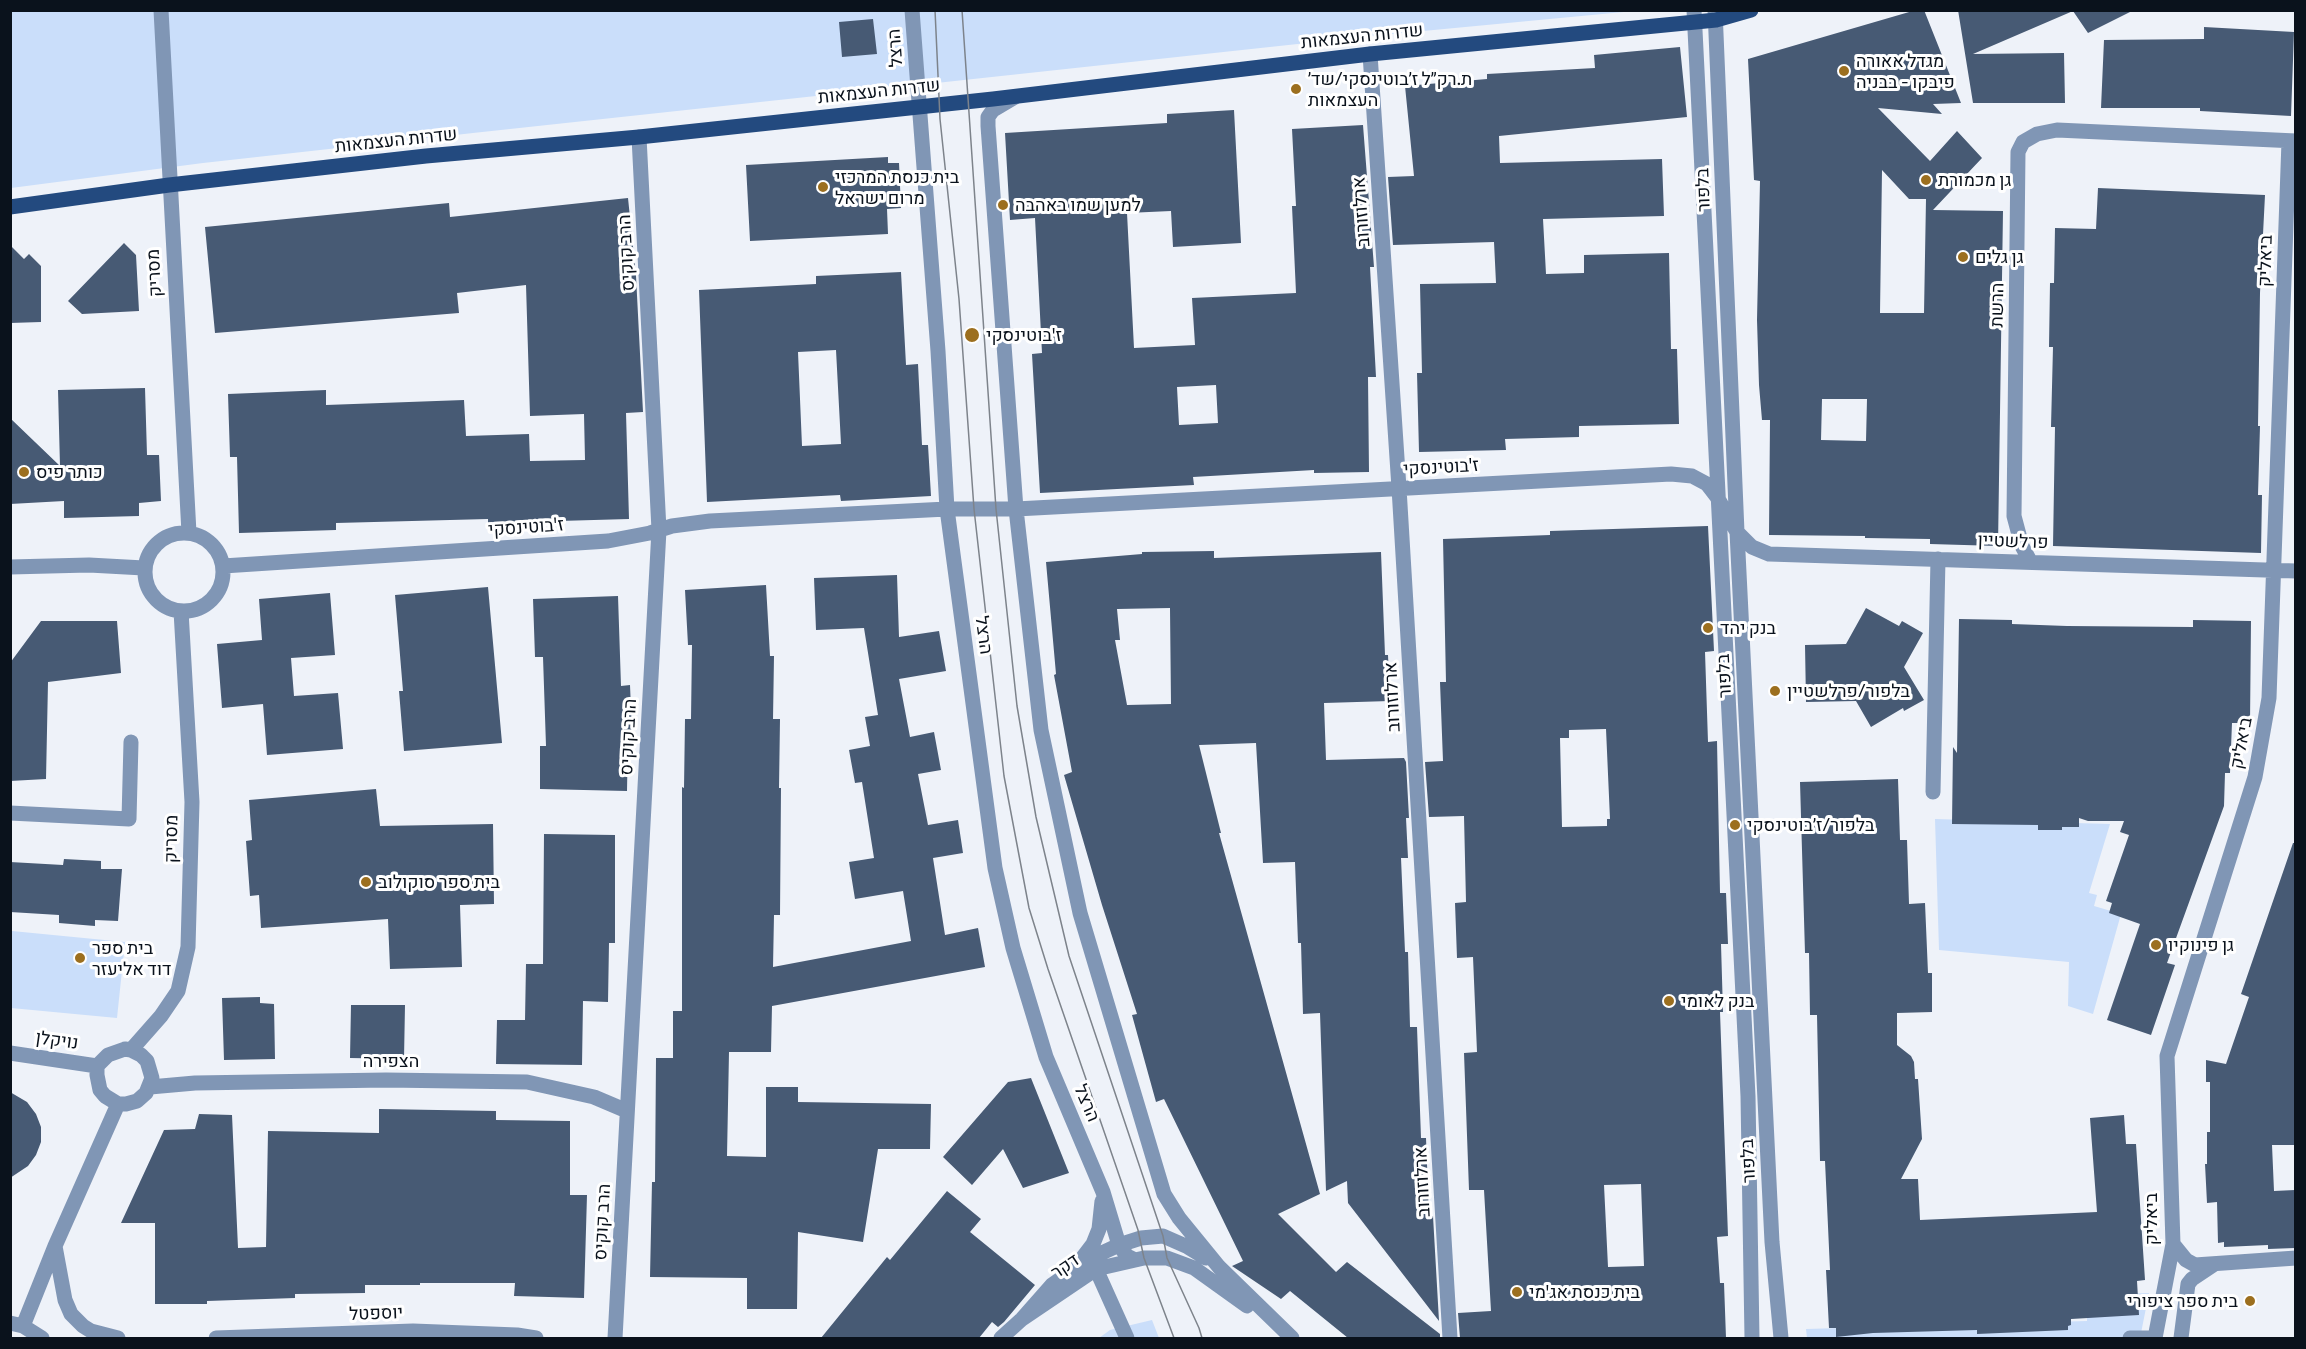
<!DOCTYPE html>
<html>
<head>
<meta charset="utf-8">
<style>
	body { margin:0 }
	#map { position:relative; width:2306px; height:1349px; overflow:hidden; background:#eef2f9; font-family:Commissioner,sans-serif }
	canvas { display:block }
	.frame { position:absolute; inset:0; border:12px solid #0a121c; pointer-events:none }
</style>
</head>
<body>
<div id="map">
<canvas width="2306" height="1349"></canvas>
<div class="frame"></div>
</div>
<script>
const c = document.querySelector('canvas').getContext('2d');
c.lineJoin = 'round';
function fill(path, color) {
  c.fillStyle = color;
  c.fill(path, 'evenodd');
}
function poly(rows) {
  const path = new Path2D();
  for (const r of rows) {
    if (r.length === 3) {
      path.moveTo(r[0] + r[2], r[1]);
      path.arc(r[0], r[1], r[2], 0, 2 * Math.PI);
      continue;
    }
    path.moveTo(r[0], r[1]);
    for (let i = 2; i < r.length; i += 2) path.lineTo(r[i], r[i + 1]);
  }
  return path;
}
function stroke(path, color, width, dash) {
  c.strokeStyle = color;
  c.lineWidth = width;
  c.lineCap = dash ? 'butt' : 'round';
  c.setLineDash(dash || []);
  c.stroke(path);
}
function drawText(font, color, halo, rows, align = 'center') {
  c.font = font + ' Commissioner,Heebo,sans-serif';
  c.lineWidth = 6;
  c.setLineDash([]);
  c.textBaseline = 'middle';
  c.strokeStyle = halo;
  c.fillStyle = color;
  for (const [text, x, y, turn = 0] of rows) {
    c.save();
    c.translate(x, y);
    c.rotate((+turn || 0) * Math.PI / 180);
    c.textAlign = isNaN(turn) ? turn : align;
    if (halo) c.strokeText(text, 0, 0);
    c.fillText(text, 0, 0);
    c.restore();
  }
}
fill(poly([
	[10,11,1634,11,1381,35,473,133,203,163,11,188],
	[1935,819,2110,824,2089,893,2097,895,2094,906,2121,914,2093,1014,2068,1006,2069,962,1939,950],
	[12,931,125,942,117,1018,11,1008],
	[2149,1293,2140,1338,1807,1338,1806,1329,2087,1321,2087,1295],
	[1152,1320,1159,1338,1099,1338,1110,1330]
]), '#cadefa');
fill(poly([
	[1916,10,1924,10,1961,103,1933,104,1942,114,1878,108,1930,161,1957,131,1982,158,1933,210,2003,211,1998,546,1930,544,1930,539,1865,538,1865,536,1769,535,1770,420,1762,420,1759,385,1757,320,1760,181,1754,180,1748,59],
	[1882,170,1909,199,1926,199,1924,313,1880,313],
	[1822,399,1867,399,1866,441,1821,440],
	[1958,10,2134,10,2088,33,2073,11,1973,54,2064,53,2065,103,1973,103],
	[873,19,877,54,842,57,839,22],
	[2204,27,2294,32,2291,116,2200,111,2200,108,2101,108,2104,40,2204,39],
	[1680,47,1687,117,1499,136,1500,163,1662,159,1664,216,1543,219,1546,274,1584,273,1584,255,1669,253,1671,349,1677,349,1679,424,1579,426,1579,437,1505,439,1506,450,1419,452,1417,373,1422,373,1420,284,1496,283,1494,242,1393,245,1388,177,1414,176,1405,86,1487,79,1487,74,1595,68,1594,55],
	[1234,110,1241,243,1173,247,1171,211,1127,213,1134,348,1195,345,1192,298,1296,293,1292,206,1296,206,1292,129,1363,125,1374,267,1370,267,1376,377,1368,377,1369,472,1314,473,1314,470,1193,477,1194,485,1040,493,1032,354,1042,353,1035,218,1010,220,1005,133,1167,123,1167,114],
	[1216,385,1218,423,1179,425,1177,387],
	[888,157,888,163,899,163,901,208,887,209,888,234,750,241,746,165],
	[2098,188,2265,195,2260,293,2258,426,2260,426,2258,495,2262,495,2261,553,2053,546,2055,427,2051,427,2053,347,2049,347,2050,283,2054,283,2055,228,2096,229],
	[628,198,636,276,643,412,626,413,629,519,488,523,488,519,336,523,336,530,239,533,237,457,230,457,228,394,326,390,326,405,464,400,466,436,529,434,530,461,585,460,584,414,530,416,526,285,457,293,459,313,215,333,205,227,449,203,450,217],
	[124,243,136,255,139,311,82,314,68,301],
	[10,245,24,259,29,254,41,266,41,322,10,323],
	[901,272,906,365,918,364,922,445,928,445,931,496,841,501,840,495,707,502,699,290,816,284,816,276],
	[836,350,841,444,802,446,798,352],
	[145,388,147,455,159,455,161,501,139,503,139,516,64,518,64,501,10,504,10,418,60,466,58,390],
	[1708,526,1714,651,1705,652,1708,742,1717,741,1720,893,1726,893,1728,944,1721,944,1723,1012,1720,1012,1728,1236,1717,1237,1720,1283,1724,1283,1726,1338,1460,1338,1458,1313,1491,1311,1484,1190,1469,1190,1464,1053,1477,1052,1473,957,1457,958,1455,903,1466,902,1464,816,1429,817,1425,762,1443,761,1440,682,1446,682,1443,539,1550,535,1550,531],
	[1606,729,1610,819,1607,819,1607,826,1562,827,1560,738,1569,738,1569,730],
	[1641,1184,1644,1266,1608,1267,1604,1185],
	[1214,551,1214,558,1381,552,1385,655,1388,655,1390,701,1324,703,1326,760,1404,758,1406,762,1409,818,1406,818,1408,858,1401,858,1405,952,1408,952,1410,1027,1417,1027,1421,1138,1426,1138,1429,1217,1433,1216,1439,1321,1348,1203,1347,1181,1326,1191,1320,1013,1303,1014,1301,943,1298,943,1295,862,1263,863,1256,743,1199,745,1221,833,1219,833,1320,1194,1278,1214,1336,1272,1347,1262,1440,1334,1440,1338,1348,1338,1290,1291,1281,1299,1232,1266,1243,1261,1164,1099,1156,1102,1132,1015,1137,1014,1102,905,1064,775,1072,772,1054,675,1056,674,1046,562,1142,554,1142,552],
	[1170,608,1171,704,1127,705,1115,640,1120,640,1117,609],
	[897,575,899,637,939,631,946,671,899,679,910,737,934,732,941,770,918,774,928,825,958,820,963,853,933,858,945,935,978,928,985,967,772,1006,771,1052,729,1052,727,1156,766,1157,766,1087,798,1087,798,1102,931,1104,930,1149,878,1149,863,1242,798,1232,797,1309,747,1309,747,1278,650,1277,652,1182,655,1182,656,1058,673,1058,673,1011,682,1011,682,787,684,788,685,719,691,719,692,645,688,645,685,590,766,585,770,656,774,656,773,719,780,719,779,788,781,788,780,915,774,915,773,967,911,941,903,891,855,899,849,862,874,858,862,782,855,783,849,750,870,746,865,717,878,715,864,628,816,630,814,578],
	[488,587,502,743,404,751,399,691,403,691,395,595],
	[330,593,335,655,291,658,294,696,338,693,343,749,267,755,263,704,222,708,217,644,262,640,259,599],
	[618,596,621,686,630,685,632,733,628,733,627,791,540,789,540,746,546,746,543,657,535,657,533,599],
	[1866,608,1899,626,1902,621,1923,633,1904,667,1924,700,1904,711,1903,708,1871,727,1856,701,1806,702,1805,645,1846,644],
	[1959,619,2012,620,2012,624,2067,626,2193,627,2193,620,2251,621,2250,723,2232,723,2230,773,2225,773,2224,806,2167,963,2175,965,2151,1035,2107,1020,2140,924,2109,913,2112,903,2106,901,2129,835,2120,832,2124,821,2088,821,2079,818,2079,827,2062,827,2062,830,2038,830,2038,825,1952,824,1953,747,1957,753],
	[41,621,117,621,121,673,48,682,46,779,10,781,10,663],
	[1898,779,1900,840,1907,840,1909,904,1925,903,1928,973,1932,973,1932,1012,1897,1013,1897,1045,1911,1056,1914,1062,1915,1079,1918,1079,1922,1139,1901,1179,1918,1179,1920,1220,2097,1212,2090,1118,2124,1115,2126,1144,2136,1144,2145,1280,2137,1281,2139,1315,2071,1319,2071,1325,2068,1326,2068,1330,1977,1334,1977,1330,1873,1333,1836,1337,1836,1328,1829,1328,1826,1270,1830,1270,1825,1161,1820,1161,1817,1015,1810,1015,1809,953,1805,953,1800,782],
	[376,789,380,826,493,824,494,904,460,905,462,967,390,969,388,919,261,928,259,895,250,896,246,841,252,840,249,800],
	[544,834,615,835,615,943,609,943,608,1002,583,1001,582,1065,496,1064,497,1020,525,1020,526,964,543,964],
	[2293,843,2295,843,2295,1145,2272,1145,2274,1191,2295,1190,2295,1248,2268,1249,2268,1245,2224,1247,2224,1242,2218,1243,2217,1202,2207,1203,2205,1164,2207,1164,2207,1132,2210,1132,2210,1082,2206,1082,2206,1060,2226,1064,2249,997,2241,994],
	[64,859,101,861,101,869,122,869,118,921,95,920,95,926,59,923,59,915,10,912,10,862,63,865],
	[260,997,260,1003,274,1004,275,1059,224,1060,222,998],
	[351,1005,405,1005,404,1059,350,1058],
	[1031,1078,1069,1173,1023,1188,1003,1149,972,1185,943,1157,1008,1082],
	[10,1092,27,1102,36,1114,41,1127,41,1142,36,1155,28,1166,10,1178],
	[379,1109,496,1111,496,1120,570,1121,570,1195,587,1195,584,1298,514,1296,515,1283,420,1283,420,1285,365,1285,365,1293,295,1294,295,1298,207,1301,207,1304,155,1304,155,1223,121,1223,164,1130,195,1129,199,1114,232,1115,238,1248,266,1247,268,1131,379,1133],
	[947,1191,981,1219,970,1232,1035,1285,1004,1322,998,1327,992,1322,979,1338,821,1338,887,1257,890,1260]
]), '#475a74');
stroke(poly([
	[161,10,189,533],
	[912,10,938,351,947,509,995,868,1013,948,1046,1057,1103,1192,1119,1245,1127,1256,1135,1260],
	[1694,10,1748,1096,1752,1338],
	[1715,10,1737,532,1772,1242,1781,1338],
	[1370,54,1399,488,1450,1338],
	[1015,97,993,110,988,117,988,126,1016,509,1041,730,1080,913,1164,1194,1179,1218,1219,1267,1292,1338],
	[184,572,39],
	[2030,561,2022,546,2014,516,2018,152,2023,142,2037,134,2057,130,2296,141],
	[223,566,608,541,650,533,672,526,710,521,947,509,1016,509,1671,474,1692,476,1707,484,1717,497,1737,532,1752,547,1769,554,2296,571],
	[10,567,89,565,144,568],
	[1933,792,1938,559],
	[10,813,129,819,131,742],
	[125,1049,131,1050,141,1055,147,1061,152,1078,146,1093,137,1101,126,1104,118,1104,105,1096,100,1090,97,1075,97,1066,108,1055,125,1049],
	[131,1050,161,1016,178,991,188,947,192,802,181,611],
	[10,1053,97,1066],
	[150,1087,195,1083,386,1080,527,1082,594,1097,627,1111],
	[2173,1244,2186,1260,2195,1265,2296,1258],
	[55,1246,65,1300,71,1314,83,1326,91,1331,118,1338],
	[1080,1261,1093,1244,1099,1229,1102,1201],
	[1096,1269,1127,1338],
	[1022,1319,1096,1269,1144,1258,1167,1258,1194,1268,1247,1306],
	[10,1323,23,1326,42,1338],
	[23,1326,55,1246,118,1104],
	[216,1338,413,1331,517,1335,536,1338],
	[615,1338,659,530,639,137],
	[1001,1338,1022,1319,1052,1285,1091,1258,1119,1245,1141,1238,1163,1236,1188,1247,1206,1258],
	[2130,1338,2155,1338],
	[2155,1338,2173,1244,2167,1056,2255,777,2269,698,2289,141],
	[2181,1338,2188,1284,2192,1279,2213,1265]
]), '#8096b5', 15);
stroke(poly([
	[10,207,169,185,426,156,639,137,993,99,1370,54,1716,20,1751,10]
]), '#234a7f', 15);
stroke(poly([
	[935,10,940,119,959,299,974,509,1004,776,1029,908,1048,969,1138,1230,1144,1258,1174,1338],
	[962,10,996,509,1017,706,1036,817,1069,956,1163,1236,1167,1258,1199,1328,1202,1338]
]), '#7d838b', 1.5);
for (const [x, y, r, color] of [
	[1844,71,6,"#9c6f1f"],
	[1296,89,6,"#9c6f1f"],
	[1926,180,6,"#9c6f1f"],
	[823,187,6,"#9c6f1f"],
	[1003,205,6,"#9c6f1f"],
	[1963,257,6,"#9c6f1f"],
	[972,335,8,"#9c6f1f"],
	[24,472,6,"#9c6f1f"],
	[1708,628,6,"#9c6f1f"],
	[1775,691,6,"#9c6f1f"],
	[1735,825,6,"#9c6f1f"],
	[366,882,6,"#9c6f1f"],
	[2156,945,6,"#9c6f1f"],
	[80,958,6,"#9c6f1f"],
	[1669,1001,6,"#9c6f1f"],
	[1517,1292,6,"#9c6f1f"],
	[2250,1301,6,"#9c6f1f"]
]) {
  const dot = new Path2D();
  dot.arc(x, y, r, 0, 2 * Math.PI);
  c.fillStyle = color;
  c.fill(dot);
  stroke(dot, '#fff', 2);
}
drawText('18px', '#0a121c', '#fff', [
	["שדרות העצמאות",1362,36,-6],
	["הרצל",895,48,-94],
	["שדרות העצמאות",879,91,-6],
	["שדרות העצמאות",396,140,-6],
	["בלפור",1703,190,-92],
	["ארלוזורוב",1361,212,-94],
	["הרב קוקיס",626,253,-93],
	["ביאליק",2265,261,-88],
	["מסריק",154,273,-93],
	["הרשת",1997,305,-89],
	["ז'בוטינסקי",1441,467,-3],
	["ז'בוטינסקי",526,527,-4],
	["פרלשטיין",2013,541,2],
	["הרצל",984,635,82],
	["בלפור",1724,676,-93],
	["ארלוזורוב",1392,697,-93],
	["הרב קוקיס",628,737,-87],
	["ביאליק",2241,743,-79],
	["מסריק",171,839,-89],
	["נויקלן",57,1040,8],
	["הצפירה",391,1061],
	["הרצל",1087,1103,67],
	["בלפור",1748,1161,-93],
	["ארלוזורוב",1422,1182,-93],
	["ביאליק",2151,1219,-90],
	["הרב קוקיס",602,1222,-87],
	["דקר",1065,1266,-34],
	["יוספטל",376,1313,-2]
]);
drawText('18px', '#0a121c', '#fff', [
	["מגדל אאורה",1856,61],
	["פיבקו - בבניה",1856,82],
	["ת.רק״ל ז׳בוטינסקי/שד׳",1308,79],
	["העצמאות",1308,100],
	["בית כנסת המרכזי",835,177],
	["מרום ישראל",835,198],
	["גן מכמורת",1938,180],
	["למען שמו באהבה",1015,205],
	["גן גלים",1975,257],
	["ז'בוטינסקי",986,335],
	["כותר פיס",36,472],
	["בנק יהד",1720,628],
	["בלפור/פרלשטיין",1787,691],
	["בלפור/ז׳בוטינסקי",1747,825],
	["בית ספר סוקולוב",378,882],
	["גן פינוקיו",2168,945],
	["בית ספר",92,948],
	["דוד אליעזר",92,969],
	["בנק לאומי",1681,1001],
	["בית כנסת אג'מי",1529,1292],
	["בית ספר ציפורי",2238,1301,"right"]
], 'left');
</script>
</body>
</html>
